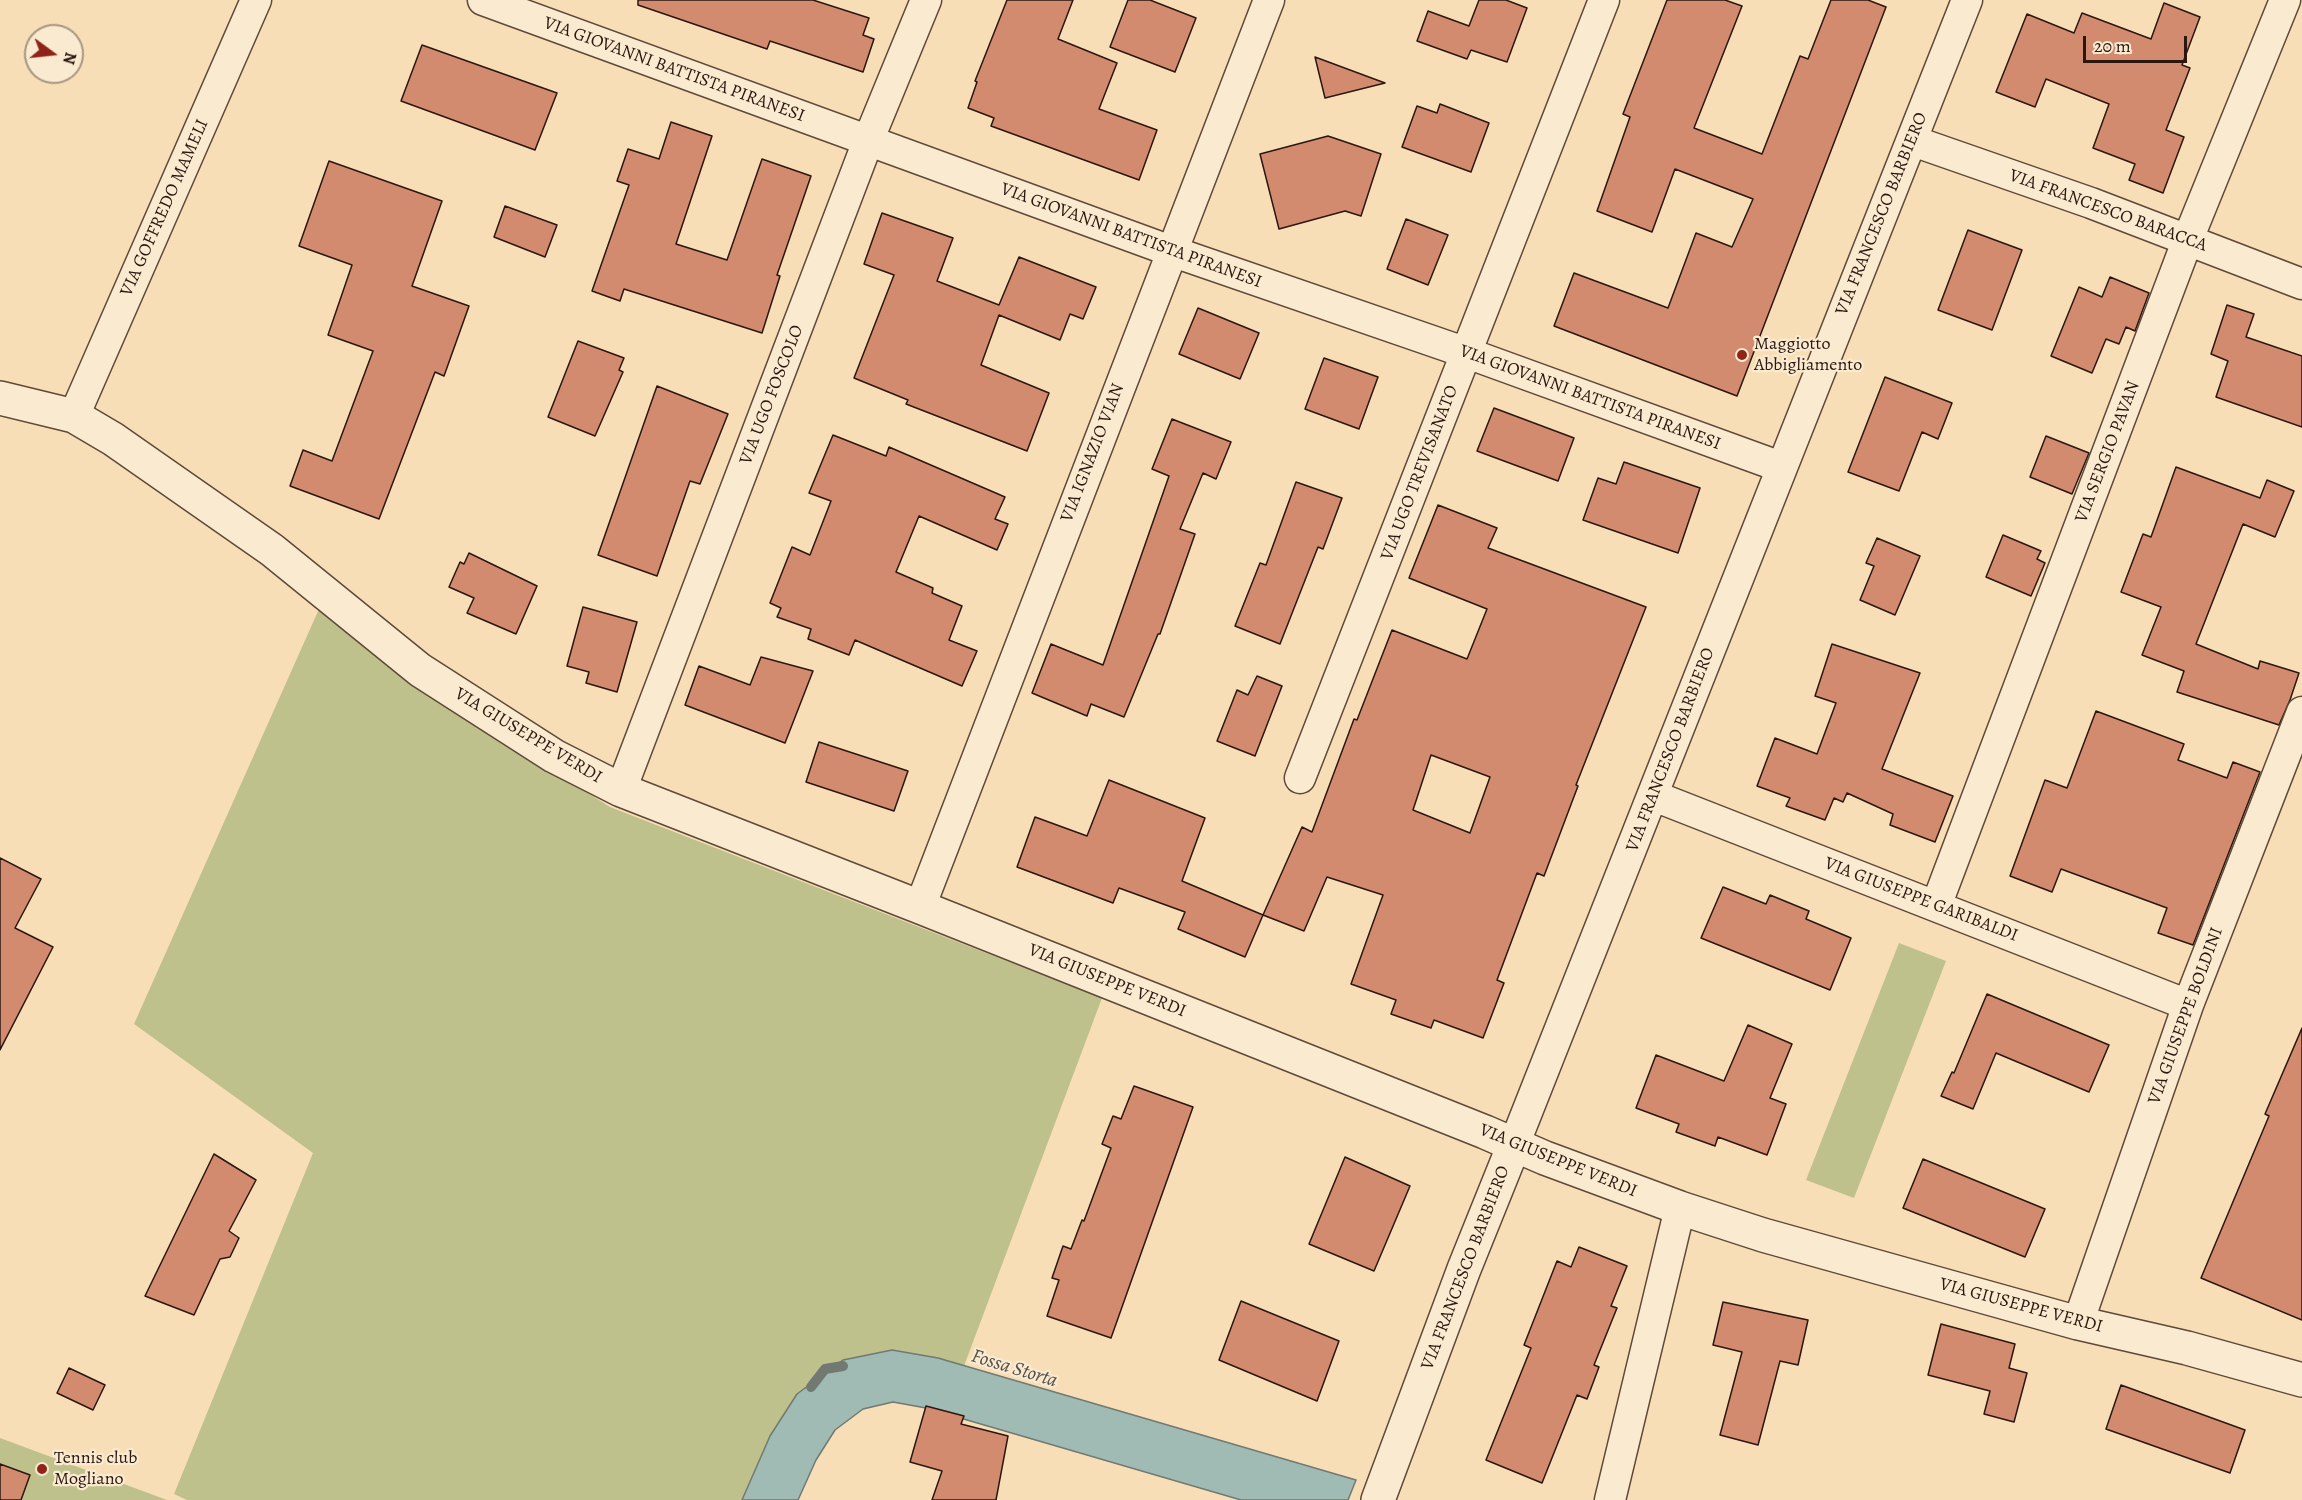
<!DOCTYPE html>
<html>
<head>
<meta charset="utf-8">
<style>
	body { margin:0 }
	#map { position:relative; width:2302px; height:1500px; overflow:hidden; background:#f8deb6; font-family:Alegreya,serif }
	canvas { display:block }
	.north { position:absolute; left:24px; top:24px; width:60px; height:60px; box-sizing:border-box; background:#faead0; border:2px solid #a79683; border-radius:50%; rotate:105deg; font-size:16px; font-weight:700; line-height:24px; text-align:center; color:#2b170f }
	.north::after { content:''; display:block; margin:auto; width:21px; height:27px; background:#8f2418; clip-path:polygon(50% 0,100% 100%,50% 72%,0 100%) }
	.scale { position:absolute; left:2083px; top:36px; width:104px; height:27px; box-sizing:border-box; border:3px solid #2b170f; border-top:0; padding-left:8px; font-size:18px; line-height:21px; white-space:nowrap; color:#2b170f; -webkit-text-stroke:4px #faead0; paint-order:stroke }
</style>
</head>
<body>
<div id="map">
<canvas width="2302" height="1500"></canvas>
<div class="north">N</div>
<div class="scale">20 m</div>
</div>
<script>
const c = document.querySelector('canvas').getContext('2d');
c.lineJoin = 'round';
function fill(path, color) {
  c.fillStyle = color;
  c.fill(path, 'evenodd');
}
function poly(rows) {
  const path = new Path2D();
  for (const r of rows) {
    path.moveTo(r[0], r[1]);
    for (let i = 2; i < r.length; i += 2) path.lineTo(r[i], r[i + 1]);
  }
  return path;
}
function stroke(path, color, width, dash) {
  c.strokeStyle = color;
  c.lineWidth = width;
  c.lineCap = dash ? 'butt' : 'round';
  c.setLineDash(dash || []);
  c.stroke(path);
}
function drawText(font, color, halo, rows, align = 'center') {
  c.font = font + ' Alegreya,serif';
  c.lineWidth = 4.5;
  c.setLineDash([]);
  c.textBaseline = 'middle';
  c.strokeStyle = halo;
  c.fillStyle = color;
  for (const [text, x, y, turn = 0] of rows) {
    c.save();
    c.translate(x, y);
    c.rotate((+turn || 0) * Math.PI / 180);
    c.textAlign = isNaN(turn) ? turn : align;
    if (halo) c.strokeText(text, 0, 0);
    c.fillText(text, 0, 0);
    c.restore();
  }
}
fill(poly([
	[319,609,410,680,610,807,1102,998,964,1366,938,1358,797,1394,770,1436,742,1500,187,1500,174,1494,313,1153,134,1024],
	[1899,943,1946,961,1854,1198,1806,1180],
	[0,1438,167,1500,0,1500]
]), '#bfc18c');
const water = poly([
	[892,1350,938,1358,1356,1480,1348,1500,1241,1500,926,1408,893,1402,863,1409,835,1430,816,1460,798,1500,742,1500,770,1436,797,1394,843,1360,892,1350]
]);
fill(water, '#9fbbb4');
stroke(water, '#717972', 1.5);
stroke(poly([
	[811,1387,825,1369,843,1366]
]), '#717972', 10);
const building = poly([
	[638,0,813,0,869,18,863,35,874,39,863,72,770,41,767,49,638,5,638,0],
	[1007,0,1073,0,1058,39,1117,63,1099,109,1157,130,1139,180,991,126,994,118,968,108,977,82,975,81,1007,0],
	[1128,0,1150,0,1196,18,1175,72,1110,47,1128,0],
	[1479,0,1506,0,1527,8,1507,62,1471,50,1467,59,1417,41,1428,11,1469,26,1479,0],
	[1667,0,1725,0,1742,6,1694,128,1762,154,1800,56,1808,59,1831,0,1868,0,1886,7,1737,396,1554,326,1574,273,1668,308,1696,233,1732,247,1753,199,1675,169,1652,232,1597,211,1630,117,1623,114,1667,0],
	[2164,3,2200,17,2182,65,2190,68,2166,130,2184,137,2163,193,2129,180,2135,164,2093,148,2109,104,2046,79,2035,107,1996,92,2027,14,2074,33,2082,13,2151,39,2164,3],
	[422,45,557,93,535,150,401,101,422,45],
	[1315,57,1385,83,1325,98,1315,57],
	[1440,104,1489,123,1471,172,1402,147,1417,106,1437,113,1440,104],
	[671,122,712,136,676,244,727,260,762,159,811,176,777,275,780,276,762,333,624,289,620,301,592,291,629,185,617,181,628,149,659,159,671,122],
	[1328,136,1381,154,1361,216,1345,211,1279,229,1260,154,1328,136],
	[329,161,442,201,412,286,469,306,444,376,435,372,379,519,290,486,303,450,332,461,373,351,328,335,352,265,299,246,329,161],
	[505,206,557,225,545,257,494,237,505,206],
	[882,213,953,238,937,281,999,305,1019,257,1096,287,1083,319,1070,314,1060,340,999,315,981,365,1049,393,1027,451,906,404,908,400,854,378,894,275,864,264,882,213],
	[1406,219,1448,235,1428,285,1387,269,1406,219],
	[1968,230,2022,250,1992,330,1938,310,1968,230],
	[2110,277,2149,293,2135,331,2126,327,2119,344,2106,339,2092,373,2051,356,2079,287,2102,297,2110,277],
	[2227,305,2254,314,2246,337,2302,356,2302,427,2216,397,2228,361,2211,354,2227,305],
	[1198,308,1259,333,1240,379,1179,354,1198,308],
	[578,341,624,358,619,370,623,372,595,436,548,417,578,341],
	[1324,358,1378,377,1359,429,1305,409,1324,358],
	[1885,377,1952,403,1938,439,1922,432,1899,491,1848,472,1885,377],
	[657,386,728,414,700,484,690,481,657,576,598,555,657,386],
	[1494,408,1574,438,1558,481,1477,451,1494,408],
	[1172,419,1231,442,1216,479,1203,473,1180,529,1195,534,1160,634,1158,634,1124,717,1091,704,1087,716,1032,693,1051,644,1103,665,1169,476,1152,469,1172,419],
	[833,435,886,456,889,447,1005,497,995,519,1008,524,997,550,919,516,896,572,933,588,932,593,962,606,949,640,977,651,962,686,855,640,849,655,808,639,811,629,777,617,781,608,770,603,792,547,810,555,831,501,809,493,833,435],
	[2046,436,2089,453,2072,494,2030,477,2046,436],
	[1624,462,1700,488,1678,553,1583,520,1598,478,1616,484,1624,462],
	[2176,467,2260,498,2267,480,2294,491,2275,537,2243,524,2196,644,2258,669,2260,661,2299,673,2290,700,2279,725,2177,692,2184,671,2142,655,2161,607,2121,592,2143,534,2151,537,2176,467],
	[1296,482,1342,498,1323,549,1318,547,1280,644,1235,626,1260,563,1266,565,1296,482],
	[1438,505,1497,528,1488,548,1646,607,1576,785,1578,786,1544,876,1537,873,1497,980,1504,983,1483,1038,1434,1020,1431,1028,1391,1014,1396,1000,1351,984,1383,895,1327,877,1304,931,1263,915,1302,827,1312,832,1354,719,1357,720,1392,630,1467,659,1487,609,1409,578,1438,505],
	[1431,755,1490,777,1470,833,1413,810,1431,755],
	[2003,535,2041,551,2037,559,2045,563,2031,596,1986,577,2003,535],
	[1877,538,1920,556,1895,615,1860,600,1874,566,1866,563,1877,538],
	[469,553,537,586,516,634,467,613,474,598,449,587,460,562,464,564,469,553],
	[583,607,637,622,617,692,586,683,589,672,567,666,583,607],
	[1832,644,1920,673,1882,769,1953,796,1935,842,1890,825,1893,814,1847,793,1843,802,1834,798,1825,820,1786,806,1790,798,1757,786,1775,738,1817,754,1836,703,1815,696,1832,644],
	[761,657,813,671,785,743,685,705,699,666,750,685,761,657],
	[1257,676,1282,686,1255,756,1217,741,1237,690,1248,695,1257,676],
	[2096,711,2184,744,2178,760,2227,778,2233,762,2260,772,2193,945,2158,933,2167,908,2061,869,2052,892,2010,876,2045,780,2067,788,2096,711],
	[819,742,908,771,894,811,806,782,819,742],
	[1109,780,1205,818,1182,881,1263,915,1245,957,1178,929,1185,912,1119,888,1113,903,1017,867,1035,817,1087,836,1109,780],
	[0,858,41,879,15,928,53,947,0,1050,0,858],
	[1723,887,1766,904,1770,895,1809,911,1806,919,1851,938,1830,990,1701,938,1723,887],
	[1987,994,2109,1045,2089,1092,1996,1053,1973,1109,1941,1096,1952,1072,1954,1073,1987,994],
	[1748,1025,1792,1044,1770,1098,1786,1104,1767,1155,1718,1137,1715,1146,1676,1132,1679,1124,1636,1108,1656,1055,1724,1081,1748,1025],
	[2302,1028,2302,1320,2201,1278,2269,1116,2265,1114,2302,1028],
	[1134,1086,1193,1107,1111,1338,1047,1316,1059,1280,1052,1278,1063,1246,1071,1249,1082,1220,1084,1221,1111,1148,1102,1144,1113,1116,1121,1119,1134,1086],
	[214,1154,256,1180,229,1231,239,1238,230,1257,220,1259,194,1315,145,1296,214,1154],
	[1345,1157,1410,1186,1374,1271,1309,1244,1345,1157],
	[1923,1159,2045,1209,2025,1257,1903,1208,1923,1159],
	[1579,1247,1627,1266,1611,1306,1617,1308,1594,1365,1599,1367,1587,1399,1577,1395,1542,1483,1486,1460,1531,1348,1524,1345,1557,1261,1571,1267,1579,1247],
	[1241,1301,1339,1341,1317,1401,1219,1360,1241,1301],
	[1723,1302,1808,1320,1798,1365,1780,1361,1758,1445,1720,1435,1742,1352,1713,1345,1723,1302],
	[1941,1324,2015,1344,2009,1368,2027,1373,2014,1422,1984,1414,1990,1391,1928,1375,1941,1324],
	[69,1368,105,1385,93,1410,57,1393,69,1368],
	[2121,1385,2245,1430,2230,1473,2106,1429,2121,1385],
	[926,1406,964,1416,961,1424,1008,1436,996,1500,932,1500,942,1471,910,1462,926,1406],
	[0,1464,30,1475,21,1500,0,1500,0,1464]
]);
fill(building, '#d28b6f');
stroke(building, '#2b170f', 1.5);
const minor = poly([
	[483,0,1171,251,1467,353,1781,467],
	[1913,141,2091,203,2302,284],
	[74,416,256,0],
	[1300,778,1604,0],
	[621,790,868,141,926,0],
	[1654,796,2188,1005],
	[1936,906,2188,239,2285,0],
	[920,907,1269,0],
	[1514,1145,1967,0],
	[2078,1323,2188,1005,2302,712],
	[1610,1500,1680,1208]
]);
const tertiary = poly([
	[0,398,74,416,113,439,272,550,420,670,554,756,621,790,920,907,1485,1132,1545,1158,1680,1208,1763,1235,2078,1323,2187,1348,2302,1380],
	[1378,1500,1464,1269,1514,1145]
]);
stroke(minor, '#5e4939', 33);
stroke(tertiary, '#5e4939', 36);
stroke(minor, '#faead0', 30);
stroke(tertiary, '#faead0', 33);
for (const [x, y, r, color] of [
	[1742,355,6,"#8f2418"],
	[42,1469,6,"#8f2418"]
]) {
  const dot = new Path2D();
  dot.arc(x, y, r, 0, 2 * Math.PI);
  c.fillStyle = color;
  c.fill(dot);
  stroke(dot, '#faead0', 2);
}
drawText('18px', '#2b170f', '#faead0', [
	["VIA GIOVANNI BATTISTA PIRANESI",674,70,20],
	["VIA GOFFREDO MAMELI",165,208,-66],
	["VIA FRANCESCO BARACCA",2108,211,20],
	["VIA FRANCESCO BARBIERO",1882,214,-68],
	["VIA GIOVANNI BATTISTA PIRANESI",1131,236,20],
	["VIA UGO FOSCOLO",772,395,-69],
	["VIA GIOVANNI BATTISTA PIRANESI",1590,398,20],
	["VIA SERGIO PAVAN",2108,452,-69],
	["VIA IGNAZIO VIAN",1093,453,-69],
	["VIA UGO TREVISANATO",1420,473,-69],
	["VIA GIUSEPPE VERDI",528,736,31],
	["VIA FRANCESCO BARBIERO",1671,750,-69],
	["VIA GIUSEPPE GARIBALDI",1921,900,21],
	["VIA GIUSEPPE VERDI",1107,981,22],
	["VIA GIUSEPPE BOLDINI",2186,1016,-70],
	["VIA GIUSEPPE VERDI",1558,1161,22],
	["VIA FRANCESCO BARBIERO",1466,1268,-69],
	["VIA GIUSEPPE VERDI",2021,1306,15]
]);
drawText('18px', '#2b170f', '#faead0', [
	["Maggiotto",1754,345],
	["Abbigliamento",1754,366],
	["Tennis club",54,1459],
	["Mogliano",54,1480]
], 'left');
drawText('italic 20px', '#545049', '#faead0', [
	["Fossa Storta",1014,1369,17]
]);
</script>
</body>
</html>
